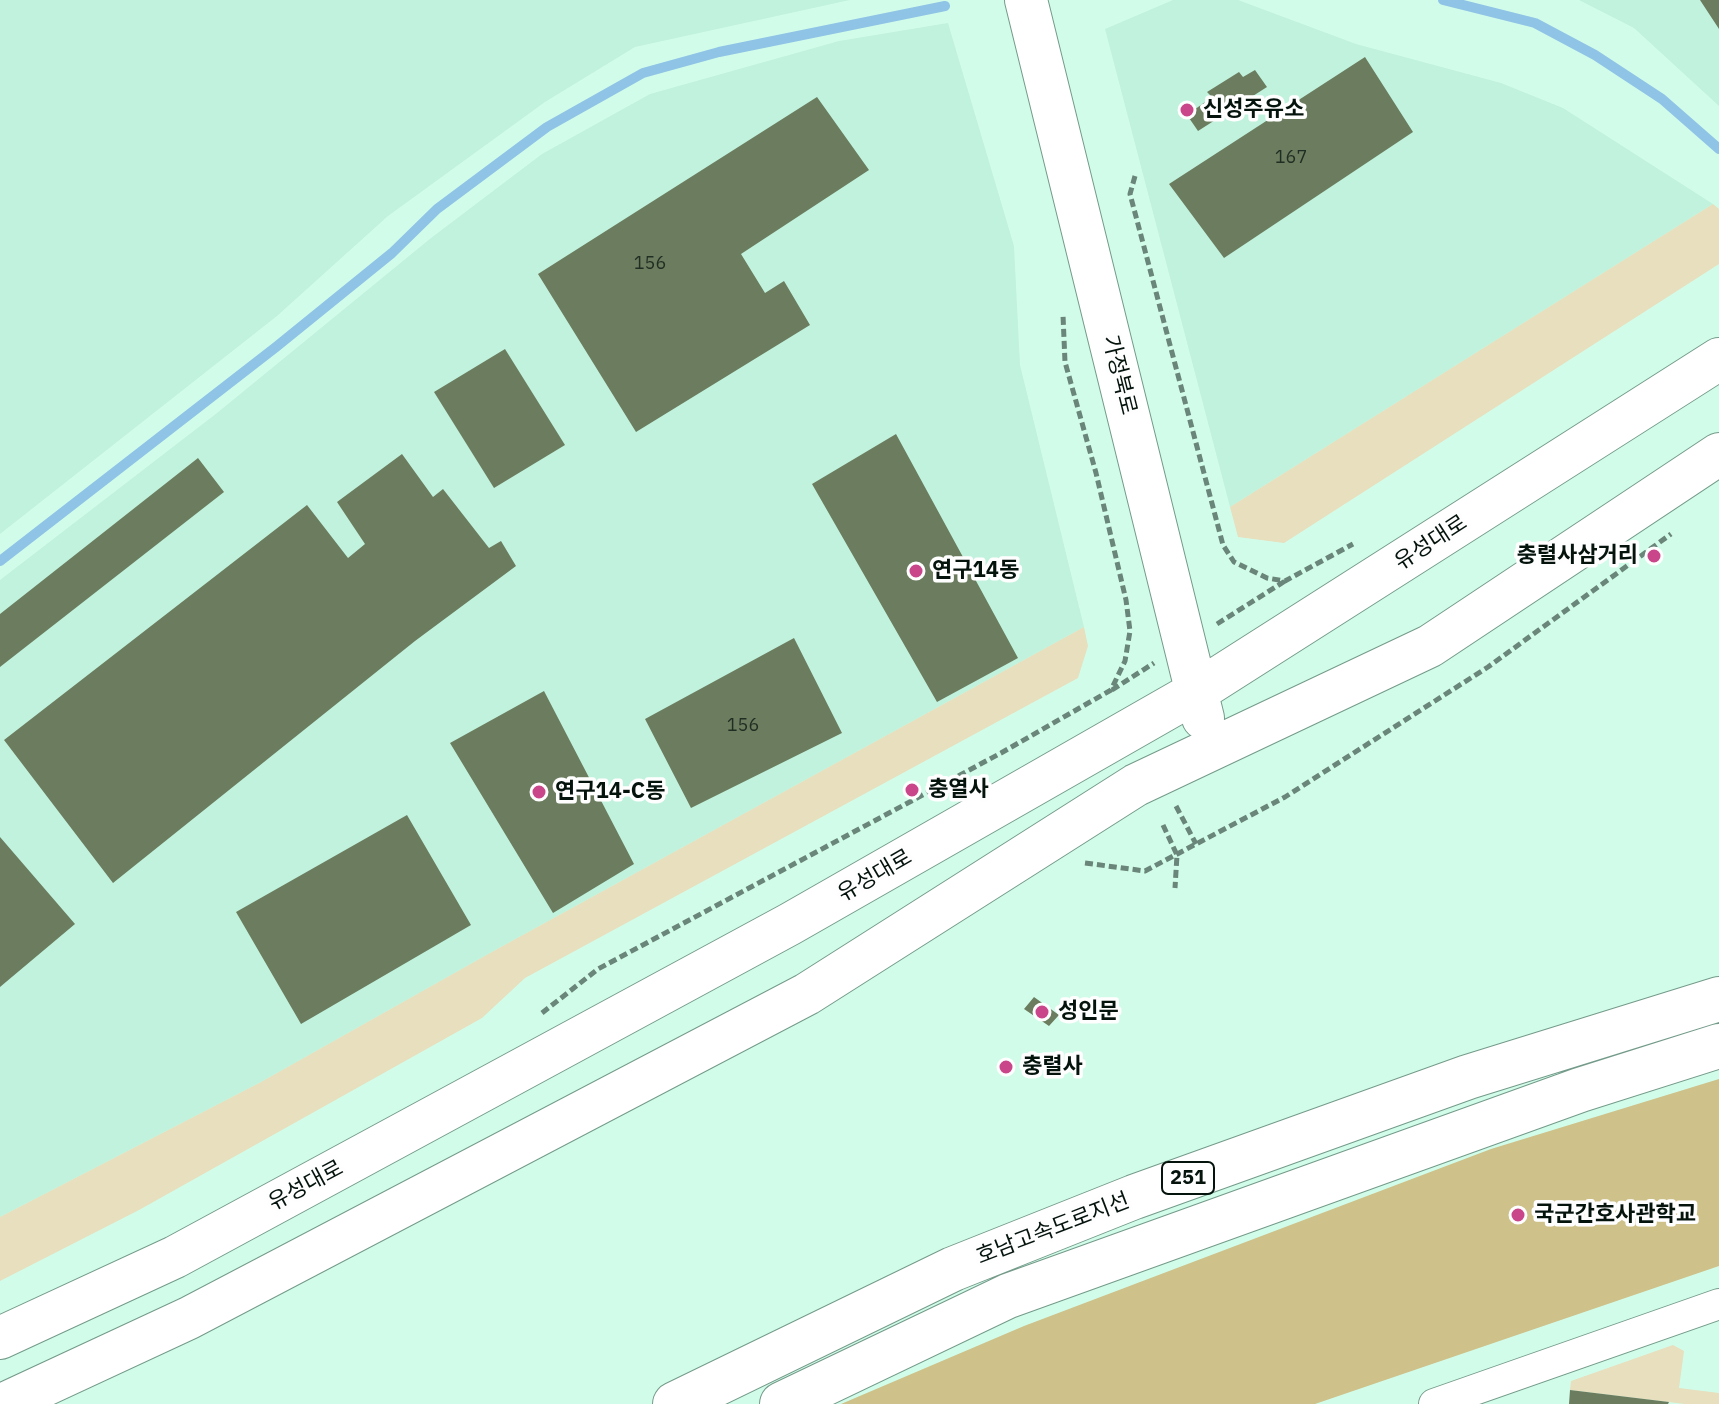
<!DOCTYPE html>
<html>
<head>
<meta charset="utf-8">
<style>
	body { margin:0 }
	canvas { display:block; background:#d2fcea }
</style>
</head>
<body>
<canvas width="1719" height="1404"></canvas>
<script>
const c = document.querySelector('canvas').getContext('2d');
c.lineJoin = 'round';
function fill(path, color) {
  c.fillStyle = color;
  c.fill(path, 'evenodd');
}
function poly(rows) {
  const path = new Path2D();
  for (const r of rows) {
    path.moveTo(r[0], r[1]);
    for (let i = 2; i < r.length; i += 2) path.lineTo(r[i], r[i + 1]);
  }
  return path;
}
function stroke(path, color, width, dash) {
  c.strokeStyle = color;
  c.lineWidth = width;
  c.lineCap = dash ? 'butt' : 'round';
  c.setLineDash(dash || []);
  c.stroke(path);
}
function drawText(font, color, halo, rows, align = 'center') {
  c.font = font + ' "IBM Plex Sans","Noto Sans KR",sans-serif';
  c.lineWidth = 7;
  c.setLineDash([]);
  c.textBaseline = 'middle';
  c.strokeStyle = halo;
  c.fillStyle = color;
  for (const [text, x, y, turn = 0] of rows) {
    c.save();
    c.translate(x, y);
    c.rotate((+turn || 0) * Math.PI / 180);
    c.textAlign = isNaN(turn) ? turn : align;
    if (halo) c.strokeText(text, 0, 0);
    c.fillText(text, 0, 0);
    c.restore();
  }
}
fill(poly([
	[0,0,850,0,635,47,545,102,388,216,277,316,0,534],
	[1173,0,1238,0,1356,44,1501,83,1563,108,1713,204,1230,507,1105,29],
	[1579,0,1719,0,1719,106,1634,28],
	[948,23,1014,246,1020,365,1084,627,490,953,261,1082,0,1217,0,580,217,413,431,238,542,154,650,94,839,41]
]), '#c0f2dd');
fill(poly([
	[1713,204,1719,209,1719,264,1284,543,1238,537,1230,507],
	[1084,627,1088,646,1078,678,525,978,482,1018,139,1210,0,1281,0,1217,261,1082,490,953],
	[1673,1345,1684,1351,1679,1388,1719,1393,1719,1404,1685,1404,1570,1390,1571,1381]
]), '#e7dfbd');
fill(poly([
	[1719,1079,1719,1266,1315,1404,841,1404,1024,1326,1491,1149]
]), '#cec18a');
stroke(poly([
	[1443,0,1535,23,1595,55,1662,99,1719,149],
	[0,561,276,347,392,253,437,209,547,127,643,73,719,52,945,6]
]), '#8fc4e6', 10);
fill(poly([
	[1700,0,1719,0,1719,29],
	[1365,57,1413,132,1224,258,1169,184],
	[1255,70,1267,87,1198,131,1187,115,1212,97,1207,92,1239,72,1243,77],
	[817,97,869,170,741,254,765,293,784,281,810,325,636,432,538,274],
	[505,349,565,445,494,488,434,392],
	[896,434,1018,658,937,702,812,484],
	[402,454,433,497,443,489,489,548,501,541,516,566,415,641,113,883,4,740,307,505,348,558,365,544,337,502],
	[198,458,224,492,0,667,0,614],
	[794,638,842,733,691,808,645,719],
	[544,691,634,864,553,913,450,743],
	[407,815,471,925,301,1024,236,912],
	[0,837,75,924,0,987],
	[1034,997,1059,1015,1049,1026,1024,1009],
	[1570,1390,1669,1402,1668,1404,1569,1404]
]), '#6c7d5f');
const street = poly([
	[1434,1404,1719,1304]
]);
const secondary = poly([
	[1026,0,1203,718],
	[0,1338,175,1257,790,924,1196,692,1719,359],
	[4,1404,189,1318,807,994,1136,785,1430,646,1719,454]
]);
const highway = poly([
	[675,1404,953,1269,1134,1197,1468,1077,1719,999],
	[782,1404,1008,1296,1580,1090,1719,1046]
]);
stroke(street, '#749b8a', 32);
stroke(secondary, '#749b8a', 44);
stroke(highway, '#749b8a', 46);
stroke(poly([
	[1135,176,1130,194,1223,545,1234,562,1267,578,1285,581,1353,544],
	[1217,624,1285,581],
	[1112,690,1154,663],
	[1176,806,1196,844],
	[1163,825,1177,855,1175,888],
	[1085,863,1145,871,1285,797,1488,667,1671,534],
	[542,1013,598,969,1001,753,1111,690,1125,661,1130,631,1126,600,1096,473,1065,362,1063,315]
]), '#6a8579', 5, [8, 4]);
stroke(street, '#fff', 30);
stroke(secondary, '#fff', 42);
stroke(highway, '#fff', 44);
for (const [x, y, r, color] of [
	[1187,110,8,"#ca468a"],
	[1654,556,8,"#ca468a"],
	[916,571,8,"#ca468a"],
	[912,790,8,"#ca468a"],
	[539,792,8,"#ca468a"],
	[1042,1012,8,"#ca468a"],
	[1006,1067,8,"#ca468a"],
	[1518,1215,8,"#ca468a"]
]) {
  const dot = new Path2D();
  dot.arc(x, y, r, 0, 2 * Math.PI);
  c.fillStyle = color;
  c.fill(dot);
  stroke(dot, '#fefefe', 3);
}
drawText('18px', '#1f2e22', null, [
	["167",1291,158],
	["156",650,264],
	["156",743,726]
]);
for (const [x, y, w] of [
	[1188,1178,52]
]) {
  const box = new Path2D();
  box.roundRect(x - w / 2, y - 16, w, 32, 6);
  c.fillStyle = '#fefefe';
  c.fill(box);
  stroke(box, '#05130d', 2);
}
drawText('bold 20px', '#05130d', null, [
	["251",1188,1178]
]);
drawText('bold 22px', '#05130d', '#fefefe', [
	["신성주유소",1203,110],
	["충렬사삼거리",1638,556,"right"],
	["연구14동",932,571],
	["충열사",928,790],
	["연구14-C동",555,792],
	["성인문",1058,1012],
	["충렬사",1022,1067],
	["국군간호사관학교",1534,1215]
], 'left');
drawText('22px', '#05130d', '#fefefe', [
	["가정북로",1119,375,76],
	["유성대로",1431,543,-33],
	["유성대로",875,876,-30],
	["유성대로",306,1186,-28],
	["호남고속도로지선",1053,1229,-21]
]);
</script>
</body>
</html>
